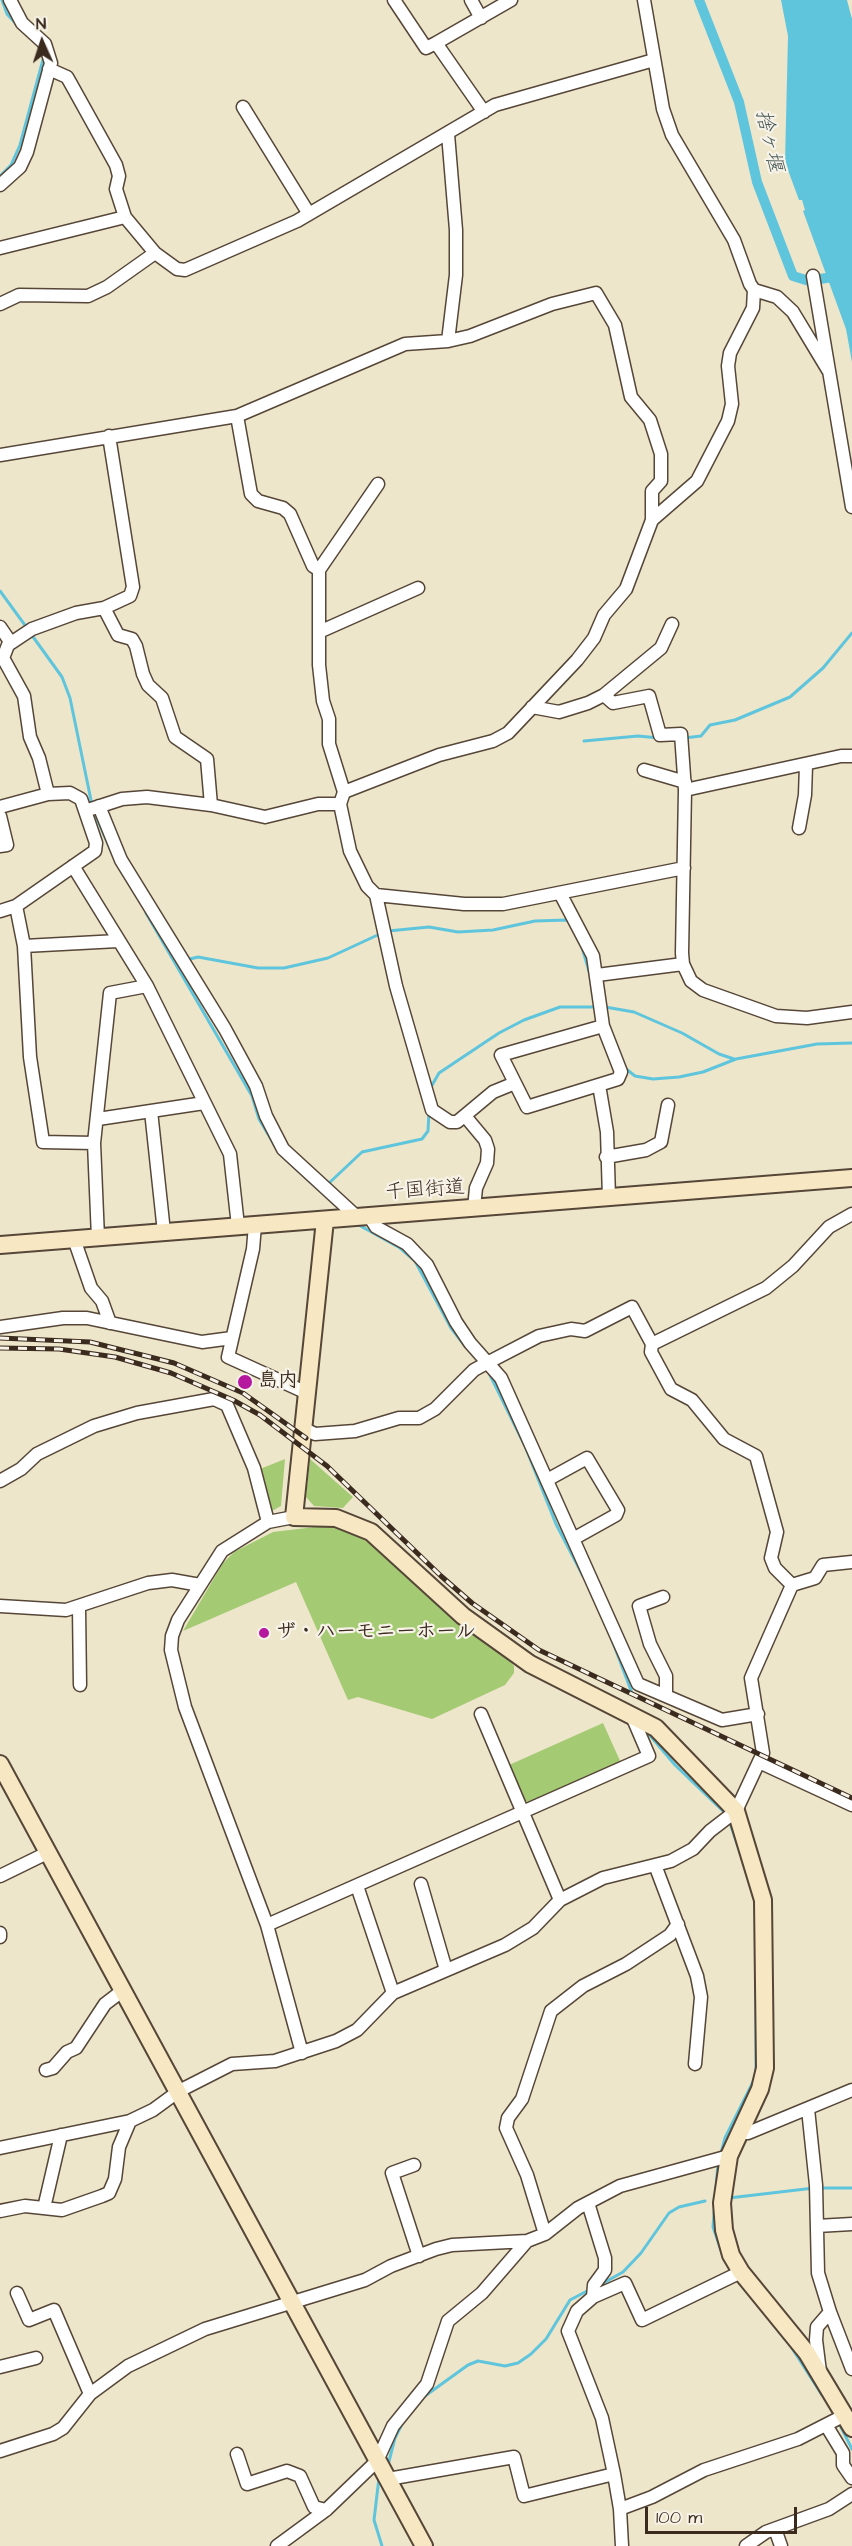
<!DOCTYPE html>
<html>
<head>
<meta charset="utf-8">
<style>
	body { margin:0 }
	#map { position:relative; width:852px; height:2546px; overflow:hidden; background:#ede6ca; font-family:"Architects Daughter",sans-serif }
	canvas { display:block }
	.north { position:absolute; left:12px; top:12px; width:60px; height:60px; -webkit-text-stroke:4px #f7f3e8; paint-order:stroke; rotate:357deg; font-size:16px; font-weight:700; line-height:24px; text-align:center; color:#3b2a1e }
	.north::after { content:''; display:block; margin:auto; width:21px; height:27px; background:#3b2a1e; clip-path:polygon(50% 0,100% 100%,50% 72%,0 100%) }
	.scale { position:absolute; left:645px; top:2507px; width:152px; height:27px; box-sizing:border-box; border:3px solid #3b2a1e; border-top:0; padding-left:8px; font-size:18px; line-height:21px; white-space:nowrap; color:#3b2a1e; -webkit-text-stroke:4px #f7f3e8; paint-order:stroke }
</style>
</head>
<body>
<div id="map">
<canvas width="852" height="2546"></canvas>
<div class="north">N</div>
<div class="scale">100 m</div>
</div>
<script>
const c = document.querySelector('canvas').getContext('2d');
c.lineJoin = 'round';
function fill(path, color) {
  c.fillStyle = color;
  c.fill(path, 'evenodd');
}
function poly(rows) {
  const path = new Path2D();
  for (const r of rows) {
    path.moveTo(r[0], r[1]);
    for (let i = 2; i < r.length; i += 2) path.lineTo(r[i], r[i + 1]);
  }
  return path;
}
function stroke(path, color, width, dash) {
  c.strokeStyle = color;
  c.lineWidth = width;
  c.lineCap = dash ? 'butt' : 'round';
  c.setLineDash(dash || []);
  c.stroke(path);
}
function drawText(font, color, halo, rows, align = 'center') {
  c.font = font + ' "Architects Daughter","Klee One",sans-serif';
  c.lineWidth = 4.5;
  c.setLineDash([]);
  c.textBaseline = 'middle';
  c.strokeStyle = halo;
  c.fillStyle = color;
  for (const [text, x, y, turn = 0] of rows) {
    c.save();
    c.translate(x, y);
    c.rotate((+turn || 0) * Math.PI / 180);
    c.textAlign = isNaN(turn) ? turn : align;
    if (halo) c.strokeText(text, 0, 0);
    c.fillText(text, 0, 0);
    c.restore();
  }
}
fill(poly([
	[285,1459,281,1506,270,1512,260,1469],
	[310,1459,353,1497,343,1508,314,1506,306,1497],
	[315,1527,340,1527,355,1533,373,1546,459,1624,508,1659,514,1666,514,1673,505,1685,432,1719,358,1697,348,1700,296,1582,183,1631,223,1563,234,1552,273,1532],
	[603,1723,621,1763,534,1803,525,1801,509,1765]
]), '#a5ca74');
fill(poly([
	[781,0,847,0,852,19,852,362,846,329,803,211,805,210,802,200,799,200,785,162,788,36]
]), '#5fc5dd');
stroke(poly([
	[2,0,7,14,18,26],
	[0,176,11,165,20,145,44,56,38,45],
	[0,591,27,628],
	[31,634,62,677,70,698,92,805],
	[684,738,701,736,710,725,735,720,790,697,823,668,852,633],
	[584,741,638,736,659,738],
	[94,812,115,860],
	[146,913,252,1096,259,1119,278,1151],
	[388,931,429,927,458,932,493,930,535,921,567,920,570,923],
	[581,944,591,978],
	[186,960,198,957,258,968,284,968,328,958,382,933],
	[605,1007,634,1012,682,1033,719,1054,734,1059],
	[625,1068,635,1076,653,1079,679,1077,703,1072,736,1059,817,1044,852,1043],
	[431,1087,439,1073,499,1033,524,1020,560,1007,598,1007],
	[282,1156,343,1212],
	[327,1185,362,1152,422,1139,428,1131,429,1112],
	[357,1224,400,1248,415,1261,451,1328,465,1346],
	[489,1373,525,1446,556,1524,583,1576],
	[612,1640,632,1693],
	[648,1733,675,1765,724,1812],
	[731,1826,741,1855],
	[756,1961,756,2071],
	[721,2153,725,2138,755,2078],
	[718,2163,713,2227,723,2256],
	[820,2188,852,2188],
	[729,2198,814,2188],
	[741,2284,790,2345,822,2395],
	[598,2286,623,2272,641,2253,669,2213,679,2207,705,2201],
	[425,2396,468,2365,478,2361,505,2366,518,2363,531,2354,546,2339,570,2300,589,2290],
	[838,2421,852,2449],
	[388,2465,395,2438,402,2424],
	[379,2478,374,2520,382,2546]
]), '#5fc5dd', 3);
stroke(poly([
	[699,0,739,102,757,182,793,276,809,281],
	[820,279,852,274]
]), '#5fc5dd', 10);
const street = poly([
	[394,0,426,48,436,43,484,112],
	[471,0,481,18],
	[644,0,663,109,672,135,734,240,750,284,754,290,777,297,793,312,828,370],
	[436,43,511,0],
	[49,69,67,77,71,84,116,165,119,176,116,189,125,217,155,253,177,269,185,270,297,221,495,105,654,60],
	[243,107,309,214],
	[0,185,20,167,27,152,51,63,45,44,22,23,10,0],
	[0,248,125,217],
	[813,276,852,507],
	[0,304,19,295,88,296,107,287,155,253],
	[448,341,456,275,456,230,448,134],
	[237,416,251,494,258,501,283,508,290,514,313,566,319,570,319,665,323,701,329,719,329,744,344,792,340,804,350,851,367,886,376,895,464,904,503,904,684,868],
	[0,455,237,416,405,344,448,341,470,336,552,304,596,293,615,325,631,397,650,420,661,454,661,481,652,491,652,520],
	[319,570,378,484],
	[104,608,118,635,132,639,136,646,143,674,148,685,162,698,175,737,207,759,211,805],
	[0,627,11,643],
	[319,632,418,588],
	[604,695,661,648,672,624],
	[532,707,559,712,588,703,604,695,613,703,649,696,660,735,681,734,685,790,682,953,683,964,691,981,703,990,776,1016,807,1018,852,1012],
	[644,770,685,782],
	[685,790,841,756,852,756],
	[344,792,439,755,493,741,508,733,577,660,594,638,604,615,626,589,652,520,697,481,728,421,732,404,728,366,730,353,753,308,754,290],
	[99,806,121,860,225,1029,256,1086,266,1116,283,1149,357,1217],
	[0,807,48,794],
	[91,809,122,799,147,797,211,805,265,817,318,804,340,804],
	[0,816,7,845,0,846],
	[799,828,805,795,806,765],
	[73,866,147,986,230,1154,238,1226],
	[376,895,396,986,432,1110,450,1122,457,1122,493,1092,515,1083],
	[561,895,593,956,603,1026,621,1072,618,1079,527,1107,501,1055,603,1026],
	[16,906,24,946,30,1057,43,1142,94,1143],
	[0,911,16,906,95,851,96,843,81,799,70,793,48,794,39,758,30,737,24,696,3,658,8,645,32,629,76,613,104,608,130,596,133,587,109,436],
	[24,946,118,941],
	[597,975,683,964],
	[599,1085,607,1132,609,1198],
	[151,1111,164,1232],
	[465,1116,485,1140,488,1149,487,1163,476,1188,474,1208],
	[98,1119,204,1103],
	[606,1157,646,1150,661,1142,668,1105],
	[369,1216,376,1227,407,1244,427,1265,456,1322,470,1343,501,1378,638,1684,722,1720,758,1714],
	[255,1225,253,1249,228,1357,307,1393],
	[98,1238,94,1143,110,993,147,986],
	[74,1239,91,1288,102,1301,110,1323],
	[0,1327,63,1318,87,1318,202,1342,232,1338],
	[652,1344,766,1288,793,1266,829,1227,852,1214],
	[303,1428,315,1434,355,1431,399,1418,419,1418,435,1409,474,1370,485,1364,539,1336,571,1329,585,1331,632,1307,652,1344,651,1352,671,1389,692,1400,724,1439,756,1456,777,1532,771,1558,775,1568,792,1585],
	[547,1480,587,1458,618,1510,616,1515,573,1539],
	[0,1481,21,1469,37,1454,94,1426,137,1413,214,1399,227,1405,254,1468,268,1522],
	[294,1517,268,1522,222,1551,178,1620,172,1636,171,1650,185,1707,267,1925,302,2053],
	[663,1597,639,1606,650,1644,666,1676,666,1696],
	[0,1606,66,1610,148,1583,172,1580,200,1585],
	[79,1608,80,1685],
	[481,1714,560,1900],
	[759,1762,852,1805],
	[655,1865,697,1976,701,1997,695,2064],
	[0,1876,49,1852],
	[421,1884,446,1970],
	[357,1886,393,1993],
	[267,1925,649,1756,631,1714],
	[0,1933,0,1937],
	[46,2070,53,2068,67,2052,76,2048,105,2004,122,1991],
	[808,2109,816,2185,818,2273,830,2312,817,2327,816,2340,820,2372],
	[739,2133,748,2133,852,2090],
	[0,2148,130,2121],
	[414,2165,392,2173,419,2256],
	[588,2203,605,2258,605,2270,594,2285,593,2297],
	[44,2208,61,2135],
	[0,2211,25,2206,62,2210,102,2196,109,2193,115,2179,119,2147,130,2121,153,2110,179,2091,232,2064,275,2061,336,2041,357,2030,393,1993,505,1945,533,1928,560,1900,603,1878,671,1861,693,1849,710,1831,736,1811,763,1753,751,1678,792,1585,815,1578,823,1565,852,1562],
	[817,2226,852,2224],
	[545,2234,527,2175,506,2128,508,2118,522,2099,551,2011,583,1986,626,1964,670,1935,678,1924],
	[17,2293,29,2320,54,2310,90,2394],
	[830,2312,852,2369],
	[0,2367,36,2358],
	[826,2425,843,2453,843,2465,852,2478],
	[0,2451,53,2434,63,2428,90,2394,128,2366,205,2329,365,2280,391,2266,436,2249,452,2245,527,2241,545,2234,578,2208,620,2186,729,2156],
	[237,2454,247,2484,287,2471,300,2476,314,2507,326,2510],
	[614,2474,602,2418,568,2331,577,2311,593,2297,625,2283,642,2320,741,2272],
	[388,2479,514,2457,524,2496,614,2474,620,2509,652,2497,704,2470,798,2439,845,2415],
	[620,2509,622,2546],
	[775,2529,781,2546],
	[277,2546,326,2510,377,2461,393,2426,427,2384,448,2321,482,2293,527,2241],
	[746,2546,766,2532,829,2509,852,2494]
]);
const secondary = poly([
	[325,1220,294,1517,336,1518,371,1532,463,1616,530,1664,656,1728,736,1811,763,1900,765,2068,760,2089,729,2156,722,2203,724,2230,731,2255,741,2272,807,2353,852,2428],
	[0,1245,852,1178],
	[0,1764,424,2546]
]);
stroke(street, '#564638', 15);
stroke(secondary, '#564638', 20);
stroke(street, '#fff', 12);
stroke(secondary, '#f7e8c3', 16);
const rail = poly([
	[0,1338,90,1342,174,1363,243,1393,306,1438],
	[0,1348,59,1349,115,1357,171,1373,233,1400,260,1415,327,1466,441,1576,472,1603,539,1650,852,1798]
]);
stroke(rail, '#3b2a1e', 5);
stroke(rail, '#f7f3e8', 3, [9]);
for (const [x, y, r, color] of [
	[245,1382,8,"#b5179e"],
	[264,1633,6,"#b5179e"]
]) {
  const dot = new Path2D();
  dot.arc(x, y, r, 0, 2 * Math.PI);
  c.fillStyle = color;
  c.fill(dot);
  stroke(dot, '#f7f3e8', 2);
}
drawText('20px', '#3b2a1e', '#f7f3e8', [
	["千国街道",425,1191,-4]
]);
drawText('bold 20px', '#3b2a1e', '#f7f3e8', [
	["島内",258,1382],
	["ザ・ハーモニーホール",276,1633]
], 'left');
drawText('italic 21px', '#465857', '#f7f3e8', [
	["捨ヶ堰",768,141,77]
]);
</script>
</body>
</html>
